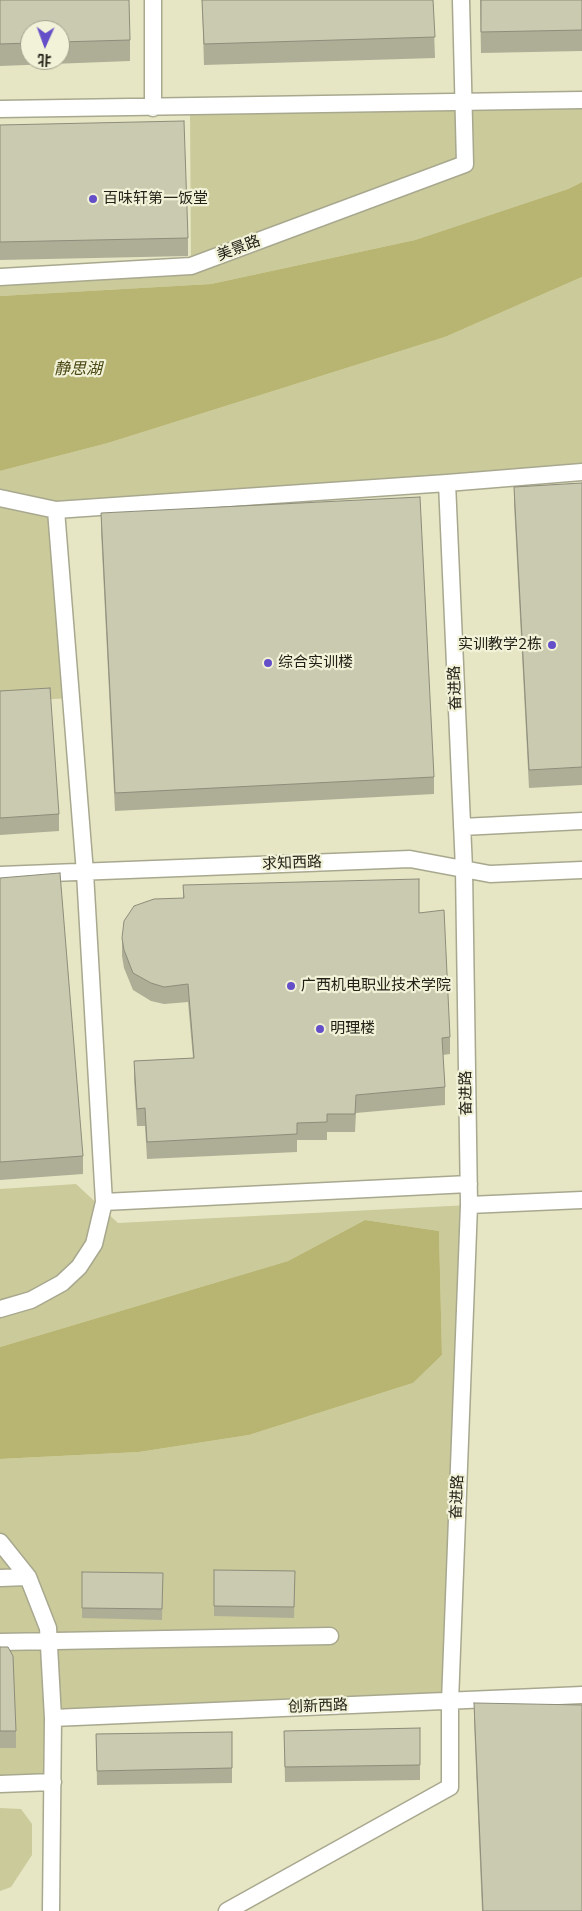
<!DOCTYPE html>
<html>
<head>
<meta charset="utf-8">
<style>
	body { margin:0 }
	#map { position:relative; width:582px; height:1911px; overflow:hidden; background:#f2f2d8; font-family:"Nunito Sans","Noto Sans SC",sans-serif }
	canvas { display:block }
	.north { position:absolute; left:20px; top:20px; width:50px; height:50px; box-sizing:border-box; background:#f2f2d8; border:1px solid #9e9e8b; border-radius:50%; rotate:182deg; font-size:14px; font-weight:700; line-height:20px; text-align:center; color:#212117 }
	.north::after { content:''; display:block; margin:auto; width:18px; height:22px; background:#654fc8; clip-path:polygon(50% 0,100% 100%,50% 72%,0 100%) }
</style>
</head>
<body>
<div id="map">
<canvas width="582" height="1911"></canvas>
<div class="north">北</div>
</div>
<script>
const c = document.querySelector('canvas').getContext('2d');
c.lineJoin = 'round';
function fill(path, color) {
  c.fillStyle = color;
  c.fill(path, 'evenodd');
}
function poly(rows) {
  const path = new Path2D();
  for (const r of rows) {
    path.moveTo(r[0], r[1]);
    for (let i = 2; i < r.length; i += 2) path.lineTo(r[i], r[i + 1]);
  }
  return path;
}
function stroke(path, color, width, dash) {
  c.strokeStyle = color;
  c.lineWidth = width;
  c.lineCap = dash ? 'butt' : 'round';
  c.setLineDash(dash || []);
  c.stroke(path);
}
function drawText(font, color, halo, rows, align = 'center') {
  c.font = font + ' "Nunito Sans","Noto Sans SC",sans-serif';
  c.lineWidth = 4.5;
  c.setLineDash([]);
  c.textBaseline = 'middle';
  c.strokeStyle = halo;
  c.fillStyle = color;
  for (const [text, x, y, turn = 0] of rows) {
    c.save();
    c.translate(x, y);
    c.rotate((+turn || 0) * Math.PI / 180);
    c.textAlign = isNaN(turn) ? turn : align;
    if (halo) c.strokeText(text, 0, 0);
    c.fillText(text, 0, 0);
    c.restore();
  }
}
fill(poly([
	[0,0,582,0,582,1911,0,1911],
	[30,30,60,30,60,60,30,60]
]), '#e6e6c4');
fill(poly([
	[582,100,582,182,568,189,415,240,211,284,0,296,0,277,191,266,190,107],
	[582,277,582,472,56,510,72,698,0,702,0,471,108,443,445,337],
	[76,1184,118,1223,469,1205,450,1702,54,1718,53,1782,0,1784,0,1748,16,1748,0,1665,0,1459,139,1452,249,1435,413,1383,442,1355,439,1231,365,1220,288,1261,0,1347,0,1189],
	[0,1808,21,1809,32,1824,32,1855,11,1887,0,1891]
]), '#cbca9b');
fill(poly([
	[582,182,582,277,445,337,108,443,0,471,0,296,211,284,415,240,568,189],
	[365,1220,439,1231,442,1355,413,1383,249,1435,139,1452,0,1459,0,1347,288,1261]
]), '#b8b572');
const service = poly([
	[153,0,153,108],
	[0,109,582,100],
	[0,277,191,266,465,164,461,0],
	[0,498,56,510,447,483,582,472],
	[56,510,85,873,104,1202,469,1184],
	[462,827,582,821],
	[0,875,410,859,490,874,582,870],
	[469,1205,582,1200],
	[0,1309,31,1300,42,1294,62,1283,79,1267,94,1244,104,1202],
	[0,1542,28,1577,48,1628,53,1718,51,1911],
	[0,1578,28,1577],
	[0,1642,330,1636],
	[53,1718,582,1695],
	[0,1784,53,1782],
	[227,1911,450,1787,450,1702,469,1205,464,869,447,483]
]);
stroke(service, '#a8a88f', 19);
stroke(service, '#fff', 16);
fill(poly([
	[0,0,130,40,130,61,0,66],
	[30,30,60,30,60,60,30,60],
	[202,0,433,0,435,58,204,65],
	[480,0,582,0,582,51,481,53],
	[0,125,188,238,188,256,0,260],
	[582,483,582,785,529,788,514,504,514,487],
	[101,513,434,777,434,794,115,811,101,531],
	[0,691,59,814,59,831,0,835],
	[0,878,83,1156,83,1174,0,1180],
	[183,885,419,913,450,1037,450,1054,443,1055,445,1087,445,1105,356,1113,355,1132,327,1132,327,1140,297,1140,297,1152,147,1159,145,1126,137,1126,134,1079,134,1061,193,1058,188,1002,164,1004,151,1001,133,990,124,968,122,956,122,938,183,898],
	[214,1570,295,1571,294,1618,214,1616],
	[82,1572,163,1573,162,1620,82,1618],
	[0,1647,16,1731,16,1748,0,1748],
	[474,1703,582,1911,482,1911,474,1721],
	[420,1728,420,1780,285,1782,284,1731],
	[232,1732,232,1783,97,1785,96,1734]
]), '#aeae97');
const building = poly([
	[0,0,129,0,130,40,60,42,60,30,30,30,30,43,0,44,0,0],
	[202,0,433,0,435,37,204,44,202,0],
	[481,0,582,0,582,30,481,32,481,0],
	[184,121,188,238,0,242,0,125,184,121],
	[582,483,582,767,529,770,514,487,582,483],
	[420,497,434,777,115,793,101,513,420,497],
	[50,688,59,814,0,818,0,691,50,688],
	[60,873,83,1156,0,1162,0,878,60,873],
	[419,879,419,913,444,910,450,1037,442,1038,445,1087,356,1095,355,1114,327,1114,327,1122,297,1123,297,1134,147,1142,145,1108,137,1109,134,1061,194,1058,188,984,164,987,151,983,133,973,124,950,122,938,124,921,134,906,154,899,184,898,183,885,419,879],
	[214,1570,295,1571,294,1607,214,1606,214,1570],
	[82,1572,163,1573,162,1609,82,1608,82,1572],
	[0,1647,8,1647,13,1656,16,1731,0,1731,0,1647],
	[474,1703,582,1705,582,1911,483,1911,474,1703],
	[420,1728,420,1765,285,1767,284,1731,420,1728],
	[232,1732,232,1768,97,1771,96,1734,232,1732]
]);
fill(building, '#cacab0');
stroke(building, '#8d8d7b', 1);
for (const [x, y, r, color] of [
	[93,199,5,"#654fc8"],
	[552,645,5,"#654fc8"],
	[268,663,5,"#654fc8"],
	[291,986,5,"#654fc8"],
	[320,1029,5,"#654fc8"]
]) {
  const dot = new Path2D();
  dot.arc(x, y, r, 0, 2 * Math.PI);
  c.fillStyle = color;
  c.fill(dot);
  stroke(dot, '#f2f2d8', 2);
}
drawText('15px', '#212117', '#f2f2d8', [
	["百味轩第一饭堂",103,199],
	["实训教学2栋",542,645,"right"],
	["综合实训楼",278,663],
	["广西机电职业技术学院",301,986],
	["明理楼",330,1029]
], 'left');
drawText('15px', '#212117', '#f2f2d8', [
	["美景路",239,249,-21],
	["奋进路",456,688,-92],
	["求知西路",292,864,-2],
	["奋进路",467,1093,-91],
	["奋进路",458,1497,-88],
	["创新西路",318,1707,-2]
]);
drawText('italic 16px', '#4a4814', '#f2f2d8', [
	["静思湖",78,370]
]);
</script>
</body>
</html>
